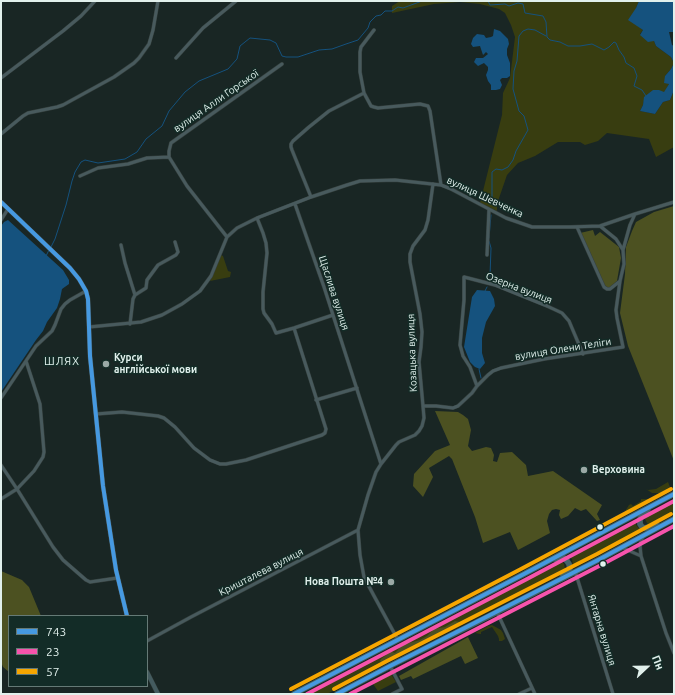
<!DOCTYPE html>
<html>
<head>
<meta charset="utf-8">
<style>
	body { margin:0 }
	#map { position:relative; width:675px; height:695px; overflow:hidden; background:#192624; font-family:Ubuntu,sans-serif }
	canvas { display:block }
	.frame { position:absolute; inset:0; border:2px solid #e1f0ec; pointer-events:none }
	.legend { position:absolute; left:8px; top:615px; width:140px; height:72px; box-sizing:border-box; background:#132c27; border:1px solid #657a76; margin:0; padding:5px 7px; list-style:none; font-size:12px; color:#e1f0ec }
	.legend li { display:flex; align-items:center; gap:8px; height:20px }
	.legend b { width:20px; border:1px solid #657a76 }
	.north { position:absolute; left:627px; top:647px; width:40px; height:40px; -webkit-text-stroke:3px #132c27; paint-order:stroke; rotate:68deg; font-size:11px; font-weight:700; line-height:16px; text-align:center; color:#e1f0ec }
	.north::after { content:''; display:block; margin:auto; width:14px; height:18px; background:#e1f0ec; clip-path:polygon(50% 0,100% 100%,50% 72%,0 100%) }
</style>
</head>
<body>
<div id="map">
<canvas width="675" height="695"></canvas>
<div class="frame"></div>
<ul class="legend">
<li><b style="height:5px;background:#4699e1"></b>743</li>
<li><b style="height:5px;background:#f653ac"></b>23</li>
<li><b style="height:5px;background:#f7a600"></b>57</li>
</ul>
<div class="north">Пн</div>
</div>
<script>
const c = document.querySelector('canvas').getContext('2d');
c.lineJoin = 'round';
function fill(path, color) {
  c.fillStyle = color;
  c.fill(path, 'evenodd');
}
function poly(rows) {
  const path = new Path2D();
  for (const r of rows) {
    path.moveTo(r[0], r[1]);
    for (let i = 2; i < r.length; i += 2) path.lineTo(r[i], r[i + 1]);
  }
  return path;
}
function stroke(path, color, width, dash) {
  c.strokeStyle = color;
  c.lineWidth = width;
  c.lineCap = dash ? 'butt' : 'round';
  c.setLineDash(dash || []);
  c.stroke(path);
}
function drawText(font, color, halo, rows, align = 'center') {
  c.font = font + ' Ubuntu,sans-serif';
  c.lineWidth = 3;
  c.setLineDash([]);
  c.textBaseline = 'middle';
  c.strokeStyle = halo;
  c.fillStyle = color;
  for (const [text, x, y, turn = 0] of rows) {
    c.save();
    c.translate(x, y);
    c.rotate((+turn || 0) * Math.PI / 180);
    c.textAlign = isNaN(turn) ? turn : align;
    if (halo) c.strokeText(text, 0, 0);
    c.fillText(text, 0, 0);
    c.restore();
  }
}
fill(poly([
	[400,1,639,1,636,8,638,26,643,30,640,34,654,41,656,46,671,57,674,63,671,69,665,76,669,84,664,93,645,97,643,105,640,111,655,114,663,102,670,100,674,90,674,147,656,157,649,139,607,133,598,141,585,145,580,142,558,142,535,156,518,163,507,175,497,204,497,211,480,203,502,115,503,93,510,78,515,37,511,25,505,13,499,9,480,4,460,2,434,4,392,13,392,6],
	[221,255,223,256,228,271,231,272,230,277,210,281],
	[668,482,670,487,660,493,652,493,646,489,648,490,656,489],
	[641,499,655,499,624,513,629,505,631,504,633,506,641,501],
	[674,502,674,511,650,524,648,524,647,523,645,519,647,516],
	[636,520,636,525,641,530,573,566,572,559,568,556],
	[559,562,562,562,564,564,565,569,564,570,492,610,424,643,327,694,306,694,447,619,468,610],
	[492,625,501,630,503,633,505,639,502,641,499,641,499,639,498,636,492,627,481,632,481,634,480,634,475,633,488,626],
	[391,674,396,682,378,691,373,684]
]), '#383d10');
fill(poly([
	[674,206,674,461,628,346,620,313,625,274,626,247,632,231,636,222,654,212],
	[593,230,595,236,600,232,619,247,621,258,617,281,608,289,605,286,580,233],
	[435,411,458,412,463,415,468,419,471,430,468,446,472,451,486,447,491,448,494,455,493,461,497,462,500,453,512,452,526,465,528,476,553,471,602,505,597,514,600,520,597,521,586,509,581,511,575,508,568,516,561,519,559,515,560,510,556,509,552,510,549,514,547,521,550,533,518,550,510,532,483,543,475,517,452,459,449,456,429,468,433,477,423,497,413,486,414,474,435,451,450,445],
	[1,571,22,580,29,587,41,616,9,616,9,672,3,667,1,662],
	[455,621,460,622,460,623,458,625,453,626,446,631,439,633,428,640,419,644,414,648,408,650,403,651,397,657,392,658,384,663,382,663,380,661,381,659,390,652,392,652,395,653,397,651,402,645,420,640,427,636,434,629,445,627],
	[468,637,478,658,465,664,461,656,413,679,411,676,401,680,399,676]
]), '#4c5121');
fill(poly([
	[639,1,674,1,674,32,669,32,672,45,674,46,674,90,670,100,663,102,655,114,640,111,643,105,644,97,653,90,659,90,664,92,669,84,664,83,665,76,671,69,674,63,671,57,656,46,654,41,648,42,640,35,643,30,628,20,636,8],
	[494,29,500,31,508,39,509,44,507,49,507,55,510,63,510,76,507,78,502,78,500,80,502,85,500,89,496,90,491,90,491,85,488,81,486,75,488,70,488,67,484,63,478,66,474,62,476,58,483,58,488,54,486,52,483,55,480,46,473,47,471,44,473,38,477,34,484,35,486,38,491,37,493,36],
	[8,220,63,270,69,280,69,284,62,289,60,299,57,308,47,322,43,331,36,340,1,392,1,226,4,222],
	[477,290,490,291,494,299,495,306,486,322,482,338,482,353,485,363,480,369,475,367,470,362,464,347,472,297]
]), '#15527e');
stroke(poly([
	[467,1,471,1],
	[488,1,490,5,505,4,509,6,518,3,523,4,525,13,543,16,546,22,547,37,550,40,560,42,568,46,580,46,592,44,604,50,609,47,614,42,616,43,619,50,624,57,626,63,634,68,637,76,634,86,642,90,646,96],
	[492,204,492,172,496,169,502,170,508,167,513,160,516,151,528,130,524,116,519,111,513,89,514,71,517,61,519,36,523,31,528,29,535,30,546,36],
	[489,238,491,215],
	[489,241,491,248,490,276],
	[51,247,55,239,66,205,72,181,75,172,81,162,85,160,98,163,125,159,137,152,146,139,162,126,169,111,185,92,199,81,228,69,237,59,240,46,250,38,270,40,276,43,282,56,286,57,298,57,319,50,332,49,346,44,358,40,368,28,370,22,376,16,381,15,385,11,392,11,398,7,403,8,422,1],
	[46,256,49,250],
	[485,291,487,287],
	[479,369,481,378]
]), '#15527e', 1);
const street = poly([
	[374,30,361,47,360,52,360,72,364,93,371,106,374,107,378,108,420,104,428,106,430,111,441,185],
	[176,58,203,28,236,1],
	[1,78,63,31,81,16,95,1],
	[1,134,23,116,28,113,57,107,63,105,114,77,134,63,139,58,149,44,153,30,158,1],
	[80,176,98,168,128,164,147,158,169,157],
	[311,197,292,150,291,147,291,144,293,141,309,127,329,111,364,93],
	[295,204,324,287,381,464],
	[257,218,263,233,266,243,267,253,263,292,263,309,264,313,272,324,276,333,294,328,333,315],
	[1,220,8,209],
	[600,226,616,239,623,250],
	[577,227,604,287,607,289,610,289,620,281],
	[227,237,187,186,169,157,169,151,171,143,282,64],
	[121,245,125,263,135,295,133,299,130,324],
	[487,255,489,209],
	[135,295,146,288,147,280,158,265,176,255,178,252,175,242],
	[89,327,141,322,162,315,182,304,200,291,211,276,227,237,237,228,257,218,311,197,347,185,360,181,395,180,441,185,451,189,506,218,532,227,569,227,600,226,635,214,674,202],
	[477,386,470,367,463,356,460,345,464,300,464,277,495,285,547,306,562,313,569,321,583,354],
	[1,398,36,346,52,331,55,325,61,309,65,304,70,300,86,291],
	[316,400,357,388],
	[423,406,436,406,453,408,458,406,472,393,477,386,488,375,493,371,501,368,544,359,623,347,617,318,616,310,620,281,624,264,623,250,630,225,635,214],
	[96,414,122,412,158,416,164,418,175,427,194,448,210,460,220,464,226,464,246,460,322,435,325,433,326,429,294,328],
	[1,465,17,489,53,547,63,560,86,580,90,582,117,578],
	[1,499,17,489,34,471,43,457,44,452,40,404,26,361],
	[358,530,360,555,364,577,373,594,398,640],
	[643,537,641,541,640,546,641,556,666,633,674,653],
	[623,548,641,556],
	[575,571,613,694],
	[497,612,535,694],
	[147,641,191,617,358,530,368,495,376,472,381,464,396,445,399,442,415,435,419,431,422,426,424,418,423,406,419,362,421,347,422,332,420,314,410,262,410,254,413,246,425,230,428,220,433,184],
	[390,666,402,689,392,694],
	[519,694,532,688]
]);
const secondary = poly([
	[1,202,70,268,79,279,86,291,88,299,90,356,103,486,116,570,127,616],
	[147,672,158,694]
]);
const highway = poly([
	[648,509,640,519,640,524,642,527,644,528,658,526],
	[555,559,560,558,564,558,567,561,569,564,570,568,568,571,563,576],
	[294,694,524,574,674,494],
	[337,694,390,666,497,612,600,559,674,519]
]);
stroke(street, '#36413f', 4);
stroke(secondary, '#36413f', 5);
stroke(highway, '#36413f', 6);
stroke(street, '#485a5d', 3);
stroke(secondary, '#445b5f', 4);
stroke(highway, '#446469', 5.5);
stroke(poly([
	[1,202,70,268,79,279,86,291,88,299,90,356,103,486,116,570,127,616],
	[294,694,524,574,674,494],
	[337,694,390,666,600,559,674,519]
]), '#4699e1', 4);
stroke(poly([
	[307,694,527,579,674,501],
	[350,694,603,564,674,526]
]), '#f653ac', 4);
stroke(poly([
	[291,689,521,569,671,489],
	[334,689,387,661,597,554,671,514]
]), '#f7a600', 4);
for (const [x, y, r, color] of [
	[106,364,4,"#9ba9a6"],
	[584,470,4,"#9ba9a6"],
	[600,527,3.5,"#e1f0ec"],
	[603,564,3.5,"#e1f0ec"],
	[391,582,4,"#9ba9a6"]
]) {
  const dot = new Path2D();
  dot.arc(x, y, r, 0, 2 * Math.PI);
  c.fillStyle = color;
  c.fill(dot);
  stroke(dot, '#132c27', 1.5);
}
drawText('10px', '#e1f0ec', '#132c27', [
	["вулиця Алли Горської",216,101,-35],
	["вулиця Шевченка",485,197,25],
	["Озерна вулиця",519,288,21],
	["Щаслива вулиця",334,293,72],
	["вулиця Олени Теліги",563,349,-9],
	["Козацька вулиця",412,353,-92],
	["Кришталева вулиця",261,572,-27],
	["Янтарна вулиця",602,630,73]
]);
drawText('bold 10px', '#e1f0ec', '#132c27', [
	["Курси",114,358],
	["англійської мови",114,370],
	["Верховина",592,470],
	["Нова Пошта №4",383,582,"right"]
], 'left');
c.letterSpacing = '1px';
drawText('11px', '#e1f0ec', '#132c27', [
	["ШЛЯХ",62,361]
]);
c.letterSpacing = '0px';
</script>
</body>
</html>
